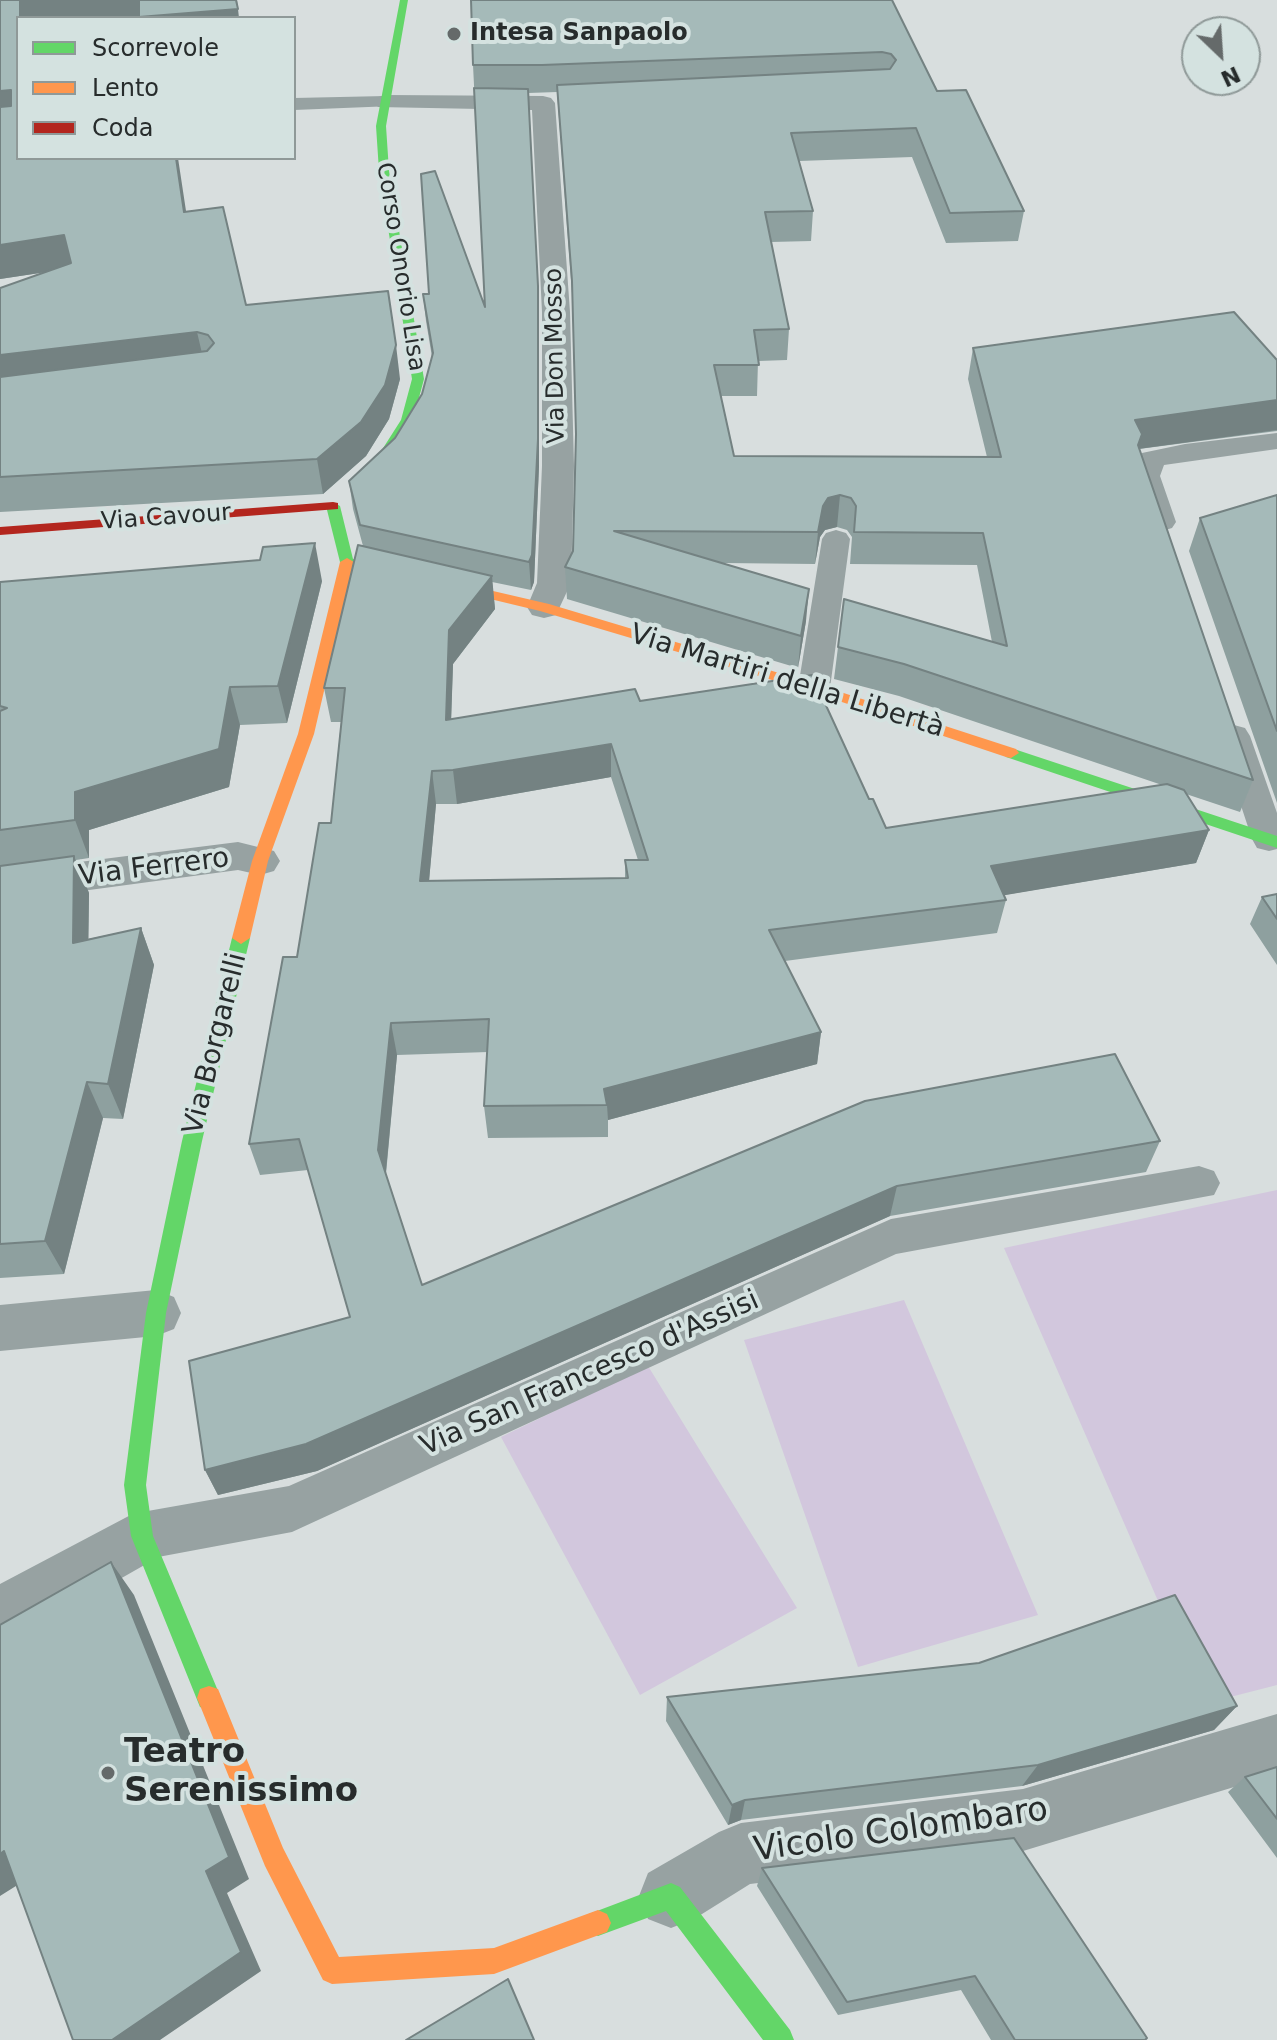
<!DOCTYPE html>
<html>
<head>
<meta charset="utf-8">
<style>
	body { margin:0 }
	#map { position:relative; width:1277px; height:2040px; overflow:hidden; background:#d8dede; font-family:"DejaVu Sans",sans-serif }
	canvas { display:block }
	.legend { position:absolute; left:16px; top:16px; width:280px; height:144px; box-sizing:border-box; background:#d4e2e0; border:2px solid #8f9998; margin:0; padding:10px 14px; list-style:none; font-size:24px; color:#272c2c }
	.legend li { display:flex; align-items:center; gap:16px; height:40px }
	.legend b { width:40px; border:2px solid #8f9998 }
	.north { position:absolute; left:1181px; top:16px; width:80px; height:80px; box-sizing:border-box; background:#d4e2e0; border:2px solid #8f9998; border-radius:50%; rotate:155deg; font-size:22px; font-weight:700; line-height:32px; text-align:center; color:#272c2c }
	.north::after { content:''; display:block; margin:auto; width:28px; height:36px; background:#656a6a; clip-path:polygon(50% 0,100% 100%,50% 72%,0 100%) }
</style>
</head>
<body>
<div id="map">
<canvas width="1277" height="2040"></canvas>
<ul class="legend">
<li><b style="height:10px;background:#63d668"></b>Scorrevole</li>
<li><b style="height:10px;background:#ff974d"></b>Lento</li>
<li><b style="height:10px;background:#b3261e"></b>Coda</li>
</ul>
<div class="north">N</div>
</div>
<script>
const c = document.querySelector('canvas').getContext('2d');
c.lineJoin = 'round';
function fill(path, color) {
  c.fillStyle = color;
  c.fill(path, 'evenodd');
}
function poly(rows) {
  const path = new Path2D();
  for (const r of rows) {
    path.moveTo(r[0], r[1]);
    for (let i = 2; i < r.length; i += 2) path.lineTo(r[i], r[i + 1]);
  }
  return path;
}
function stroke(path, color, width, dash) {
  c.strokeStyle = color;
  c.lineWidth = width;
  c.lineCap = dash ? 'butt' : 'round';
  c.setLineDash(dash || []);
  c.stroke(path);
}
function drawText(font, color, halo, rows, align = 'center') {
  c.font = font + ' "DejaVu Sans",sans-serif';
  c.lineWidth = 8;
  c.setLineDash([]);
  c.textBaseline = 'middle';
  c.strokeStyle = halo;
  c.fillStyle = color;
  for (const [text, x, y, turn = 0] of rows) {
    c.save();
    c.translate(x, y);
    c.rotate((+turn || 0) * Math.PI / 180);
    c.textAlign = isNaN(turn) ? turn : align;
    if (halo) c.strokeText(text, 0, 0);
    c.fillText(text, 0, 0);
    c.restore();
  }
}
fill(poly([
	[1277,1190,1277,1685,1203,1704,1004,1248],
	[904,1300,1038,1615,858,1667,744,1340],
	[648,1366,797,1608,640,1695,501,1437]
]), '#d2c7dd');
fill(poly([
	[386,96,396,102,393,106,294,110,294,98,386,96],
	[1277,433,1277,449,1164,465,1160,476,1176,522,1172,528,1162,531,1152,528,1132,476,1142,453,1185,444,1277,433],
	[836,530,846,533,850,539,830,688,825,695,814,698,803,695,798,688,822,539,826,533,836,530],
	[1234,725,1245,728,1250,736,1277,813,1277,849,1269,851,1257,848,1252,839,1218,736,1223,728,1234,725],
	[1199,1166,1214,1171,1220,1183,1214,1195,896,1254,292,1532,142,1560,125,1553,118,1536,125,1519,142,1512,289,1486,891,1219,1199,1166]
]), '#97a2a2');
fill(poly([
	[386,95,543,96,551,98,555,103,570,312,574,466,571,583,556,615,544,618,532,615,527,607,537,583,542,466,542,312,532,110,378,107,374,102,378,97,386,95],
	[238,842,274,851,280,861,274,871,260,875,238,870,0,902,0,872,238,842],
	[156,1290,174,1297,181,1313,174,1329,156,1336,0,1351,0,1305,156,1290],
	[142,1509,162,1517,170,1536,162,1555,20,1636,0,1645,0,1584,142,1509],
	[1277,1714,1277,1774,1023,1851,750,1884,694,1919,671,1928,648,1919,639,1896,648,1873,719,1832,741,1823,1023,1789,1277,1714]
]), '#97a2a2');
fill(poly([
	[400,0,408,0,386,126,389,171,424,379,413,420,382,470,377,471,371,467,401,420,412,379,379,171,376,126,400,0],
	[333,502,340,506,353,559,379,565,379,571,347,566,340,562,326,506,333,502],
	[1011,748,1277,836,1277,848,1006,757,1003,753,1011,748],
	[241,932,250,938,202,1141,166,1313,146,1485,153,1536,221,1698,218,1707,209,1710,200,1707,131,1536,124,1485,146,1313,182,1141,232,938,241,932],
	[671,1883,680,1887,790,2030,794,2040,763,2040,666,1911,598,1936,589,1932,585,1923,589,1914,671,1883]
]), '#63d668');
fill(poly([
	[347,558,354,562,314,734,268,861,250,938,241,944,232,938,252,861,298,734,340,562,347,558],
	[437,578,549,604,819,685,1016,749,1019,753,1011,758,1006,757,809,691,540,611,432,585,432,579,437,578],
	[209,1686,218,1689,283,1848,339,1957,494,1948,598,1910,607,1914,611,1923,607,1932,494,1974,332,1984,323,1980,265,1866,197,1698,200,1689,209,1686]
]), '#ff974d');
fill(poly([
	[333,502,338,503,338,509,0,535,0,527,333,502]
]), '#b3261e');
fill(poly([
	[0,0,139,17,18,18,18,158,186,211,246,305,400,379,389,419,366,456,323,494,0,512,0,288,46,272,0,279],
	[892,0,937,91,1024,211,1018,241,946,243,912,157,799,161,813,211,811,241,771,242,789,329,787,360,758,361,757,396,721,396,734,456,987,457,968,379,973,348,1277,360,1277,431,1139,449,1253,780,1240,812,1186,794,1209,830,1196,863,1004,895,1006,900,997,933,785,961,821,1032,817,1064,608,1120,608,1137,488,1138,484,1106,488,1052,397,1055,386,1174,422,1285,865,1101,1160,1141,1146,1172,890,1216,317,1471,218,1495,205,1470,350,1317,308,1170,260,1175,249,1144,331,823,341,722,331,722,324,688,363,546,353,509,349,481,395,438,422,394,432,357,426,321,423,294,485,307,473,65],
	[557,92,573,307,576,434,573,551,565,567,567,599,798,668,806,621,723,563,815,564,820,537,825,530,837,527,847,530,852,537,850,564,977,565,992,642,844,599,834,679,899,696,1162,785,886,828,869,799,640,701,451,719,453,664,495,609,492,582,531,590,534,582,539,466,539,312,528,93],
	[611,777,638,860,625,860,625,878,429,881,436,804,457,804],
	[1277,495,1277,803,1189,551,1200,518],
	[322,581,287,723,240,725,229,787,89,830,89,858,76,860,89,893,88,939,141,928,154,965,123,1119,103,1118,64,1274,0,1278,0,582],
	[1277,894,1277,965,1250,924,1262,897],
	[667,1697,1237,1706,1214,1730,1022,1786,741,1820,728,1825,666,1721],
	[1277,1767,1277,1858,1228,1792,1245,1777],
	[762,1868,1145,2040,991,2040,961,1990,838,2015,757,1886]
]), '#8ea09f');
fill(poly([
	[20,0,237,0,239,18,20,18],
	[11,90,18,114,0,123,0,91],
	[176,158,178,158,191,244,184,212],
	[64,235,73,268,0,279,0,245],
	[538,286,539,312,539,466,534,582,531,590,529,562],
	[197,332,205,366,0,390,0,355],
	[396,345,400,379,389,419,366,456,323,494,317,459],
	[1277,400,1277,430,1138,449,1135,420],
	[840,495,837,527,825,530,820,537,815,564,818,532,823,506,828,498],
	[315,543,322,581,287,723,278,686],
	[492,576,495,609,453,664,450,754,446,720,449,630],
	[809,589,806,621,798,668,801,636],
	[230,687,240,725,229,787,89,830,89,858,75,820,75,792],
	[611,744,611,777,457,804,453,770],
	[432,771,436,804,426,914,420,881],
	[1209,830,1196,863,982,899,991,866],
	[74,856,89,893,88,979,73,943],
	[141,928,154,965,123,1119,108,1084],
	[391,1023,397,1055,385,1181,378,1150],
	[821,1032,817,1064,608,1120,607,1105,604,1089],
	[87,1082,103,1118,64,1274,45,1241],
	[897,1186,890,1216,317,1471,218,1495,205,1470],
	[111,1562,134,1595,249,1879,227,1893,261,1971,160,2040,112,2040,206,1871],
	[1237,1706,1214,1730,1022,1786,1038,1765],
	[745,1800,741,1820,728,1825,732,1805],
	[4,1851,35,1874,0,1896,0,1854]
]), '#748282');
const building = poly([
	[0,0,20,0,20,18,18,18,18,158,176,158,184,212,223,207,246,305,388,291,396,345,385,385,361,422,317,459,0,477,0,377,207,351,214,343,208,335,197,332,0,355,0,288,71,263,64,235,0,245,0,107,11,106,11,90,0,91,0,0],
	[139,0,236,0,238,9,139,17,139,0],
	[471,0,892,0,937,91,966,90,1024,211,950,213,916,128,791,133,813,211,765,212,789,329,754,330,759,365,714,365,734,456,1001,457,973,348,1234,312,1277,360,1277,400,1135,420,1142,434,1138,445,1253,780,904,664,838,647,844,599,1007,646,983,533,854,532,856,506,851,498,840,495,828,498,823,506,818,532,614,531,809,589,801,636,565,567,573,551,576,434,572,281,557,85,890,69,896,60,891,54,882,52,542,65,473,65,471,0],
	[474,88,528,89,538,286,538,439,532,555,529,562,360,525,349,481,395,438,422,394,433,353,423,294,429,294,421,174,435,171,485,307,474,88],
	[1277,495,1277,731,1200,518,1277,495],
	[315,543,278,686,230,687,219,749,75,792,75,820,0,830,0,711,7,708,0,706,0,582,260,560,263,547,315,543],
	[358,545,492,576,449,630,446,720,635,689,640,701,812,675,869,799,873,799,886,828,1167,784,1184,790,1209,830,991,866,1006,900,769,930,821,1032,604,1089,607,1105,484,1106,489,1019,391,1023,378,1150,422,1285,865,1101,1115,1054,1160,1141,897,1186,306,1444,205,1470,189,1361,350,1317,299,1139,249,1144,283,957,297,957,319,823,331,823,345,688,324,688,358,545],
	[611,744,648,860,625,860,628,878,420,881,432,771,453,770,611,744],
	[74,856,73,943,141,928,108,1084,87,1082,45,1241,0,1244,0,866,74,856],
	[1277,894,1277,919,1262,897,1277,894],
	[111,1562,229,1857,206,1871,241,1952,112,2040,73,2040,4,1851,0,1854,0,1625,111,1562],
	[1175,1595,1237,1706,1038,1765,745,1800,732,1805,667,1697,979,1663,1175,1595],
	[1277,1767,1277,1819,1245,1777,1277,1767],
	[1014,1838,1147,2038,1145,2040,1015,2040,975,1976,847,2002,762,1868,1014,1838],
	[508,1979,534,2040,406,2040,508,1979]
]);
fill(building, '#a5bab9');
stroke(building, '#748282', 2);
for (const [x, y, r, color] of [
	[454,34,8,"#656a6a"],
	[108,1773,8,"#656a6a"]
]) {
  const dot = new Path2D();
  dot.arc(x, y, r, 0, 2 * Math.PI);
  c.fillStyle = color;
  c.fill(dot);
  stroke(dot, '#d4e2e0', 3);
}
drawText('bold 24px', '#272c2c', '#d4e2e0', [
	["Intesa Sanpaolo",470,34]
], 'left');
drawText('24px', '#272c2c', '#d4e2e0', [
	["Corso Onorio Lisa",400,267,81],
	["Via Don Mosso",556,356,-91],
	["Via Cavour",166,518,-4]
]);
drawText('28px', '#272c2c', '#d4e2e0', [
	["Via Martiri della Libertà",787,682,17],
	["Via Ferrero",154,868,-7],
	["Via Borgarelli",216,1044,-76],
	["Via San Francesco d'Assisi",590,1374,-24]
]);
drawText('bold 34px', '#272c2c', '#d4e2e0', [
	["Teatro",124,1753],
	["Serenissimo",124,1792]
], 'left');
drawText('34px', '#272c2c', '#d4e2e0', [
	["Vicolo Colombaro",901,1831,-8]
]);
</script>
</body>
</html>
